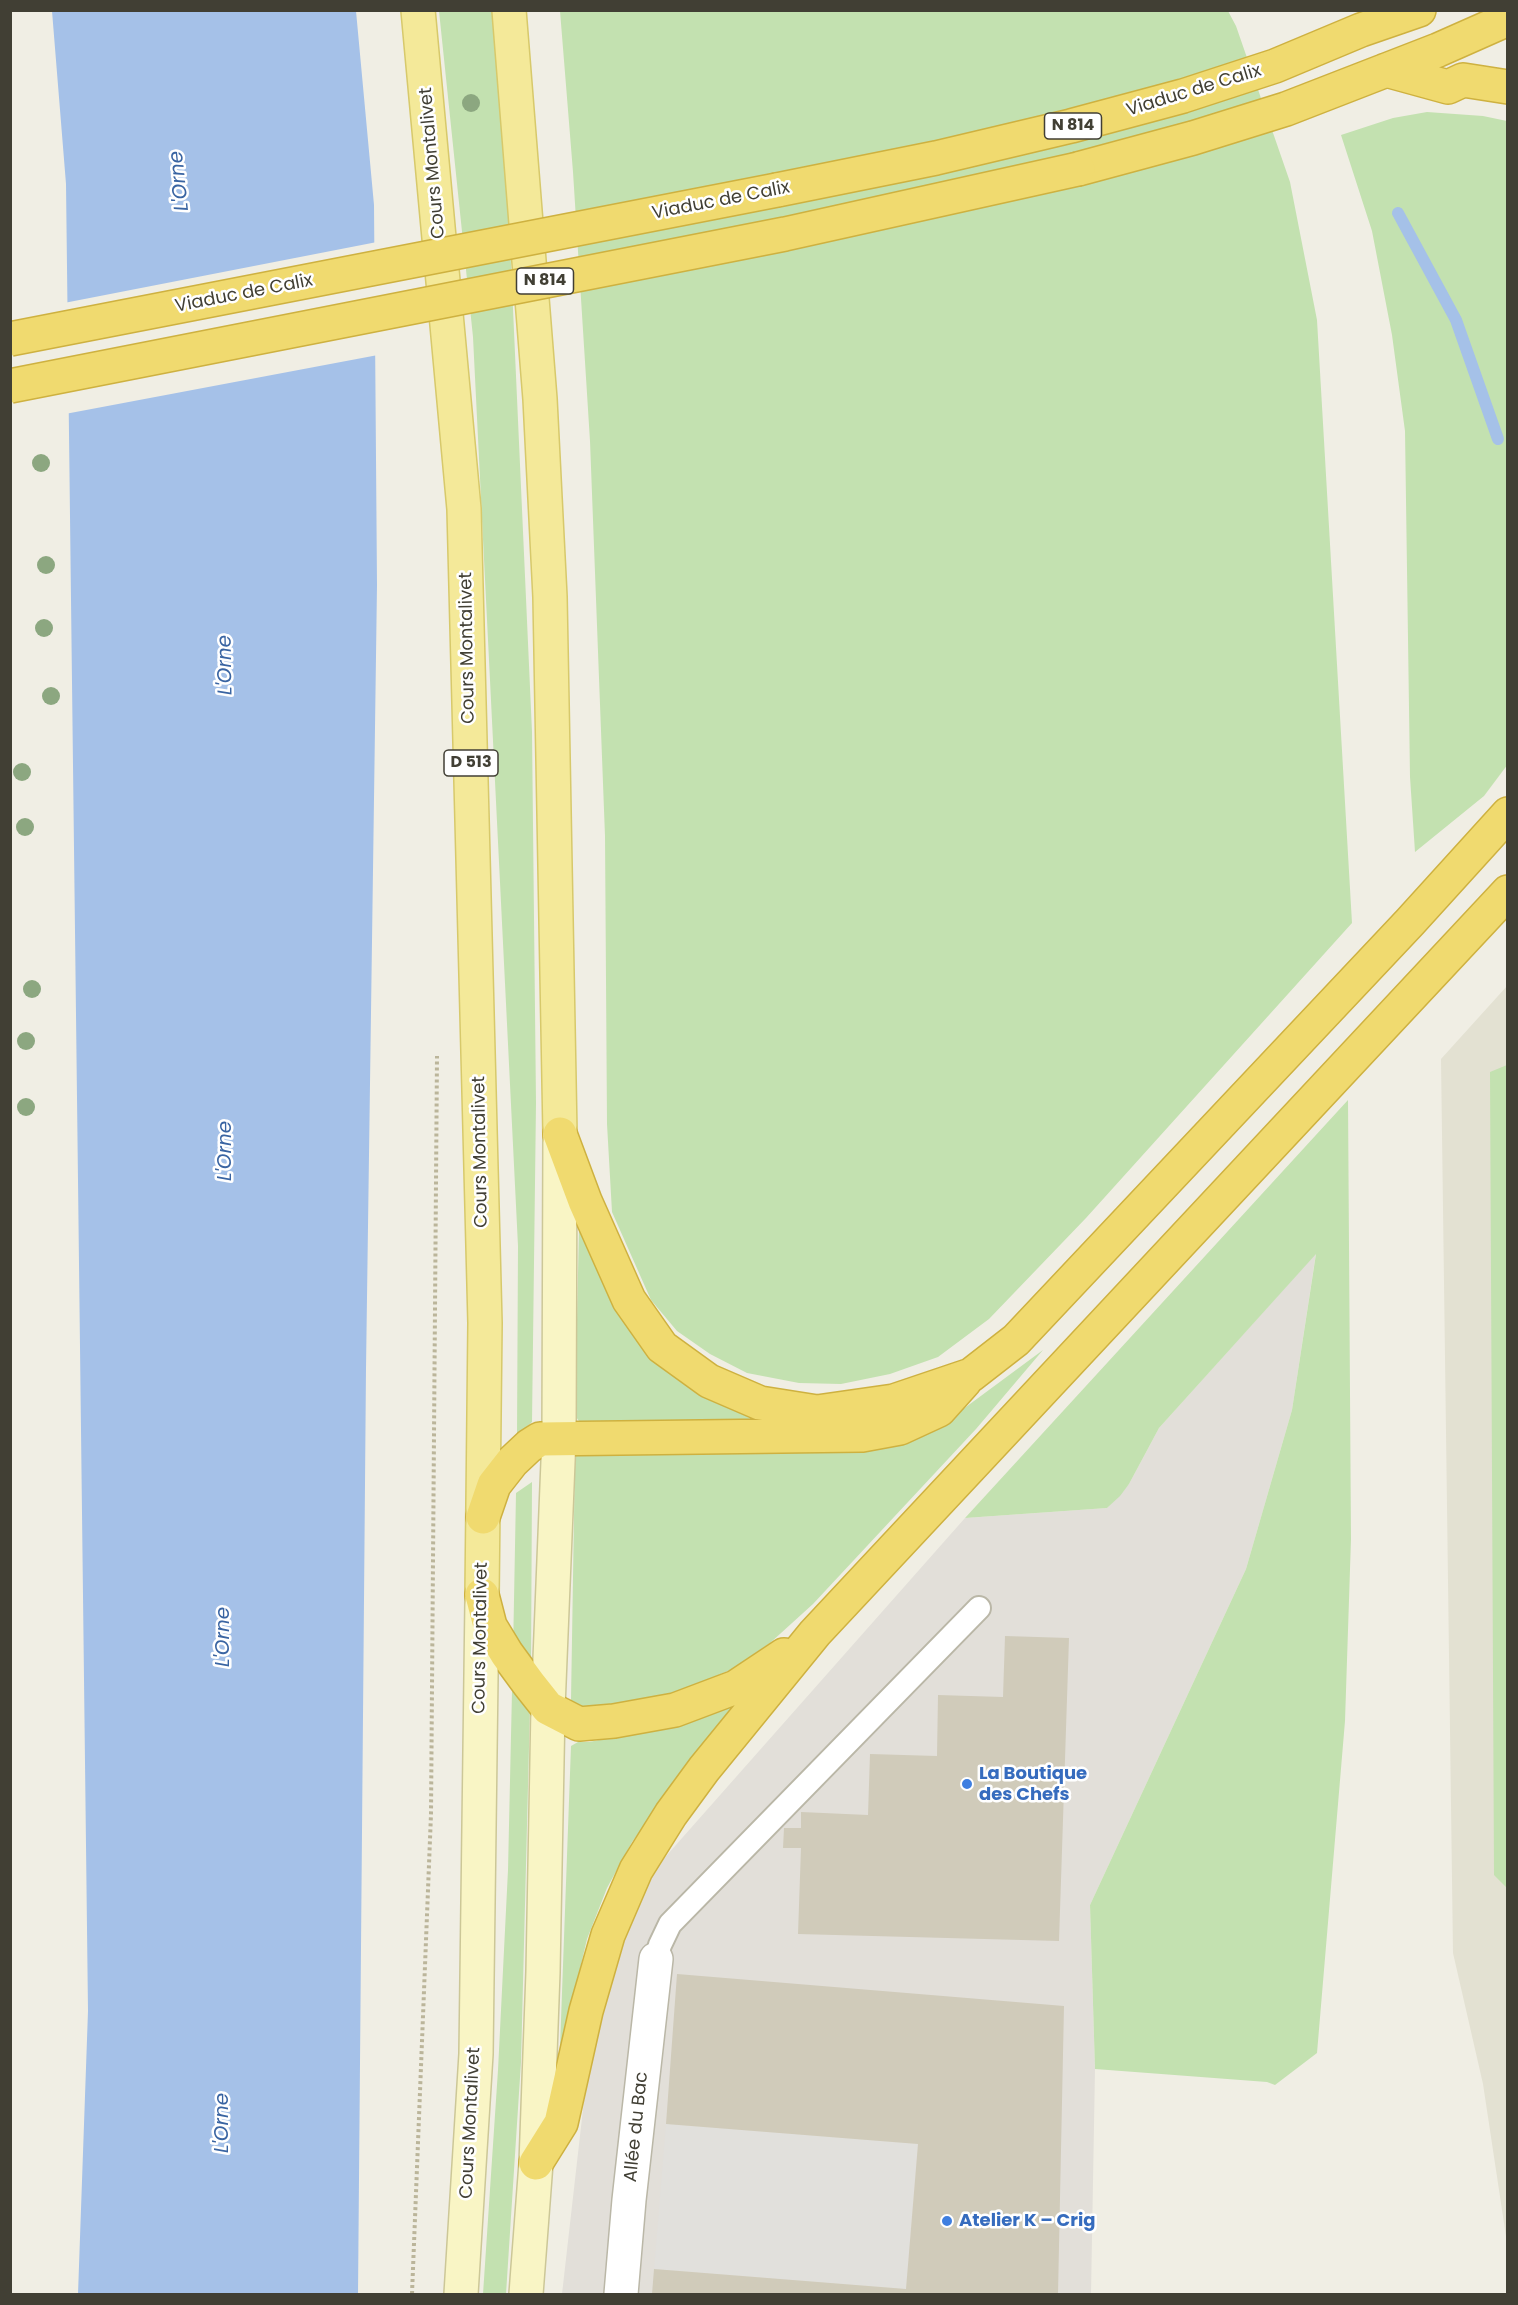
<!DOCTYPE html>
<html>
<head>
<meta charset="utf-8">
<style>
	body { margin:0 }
	#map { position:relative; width:1518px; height:2305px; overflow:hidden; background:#f0eee4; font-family:Poppins,sans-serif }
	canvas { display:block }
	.frame { position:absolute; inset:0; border:12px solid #413f34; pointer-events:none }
</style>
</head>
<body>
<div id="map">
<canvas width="1518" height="2305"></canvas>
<div class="frame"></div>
</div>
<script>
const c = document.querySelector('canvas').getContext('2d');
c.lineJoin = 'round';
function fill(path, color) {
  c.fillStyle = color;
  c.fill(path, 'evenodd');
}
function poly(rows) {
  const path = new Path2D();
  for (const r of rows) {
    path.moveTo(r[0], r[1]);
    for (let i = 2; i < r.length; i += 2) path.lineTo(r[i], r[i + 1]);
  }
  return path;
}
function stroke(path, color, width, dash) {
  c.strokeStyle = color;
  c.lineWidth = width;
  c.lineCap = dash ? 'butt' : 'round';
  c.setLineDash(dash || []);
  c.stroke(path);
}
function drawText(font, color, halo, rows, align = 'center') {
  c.font = font + ' Poppins,sans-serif';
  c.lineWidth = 5;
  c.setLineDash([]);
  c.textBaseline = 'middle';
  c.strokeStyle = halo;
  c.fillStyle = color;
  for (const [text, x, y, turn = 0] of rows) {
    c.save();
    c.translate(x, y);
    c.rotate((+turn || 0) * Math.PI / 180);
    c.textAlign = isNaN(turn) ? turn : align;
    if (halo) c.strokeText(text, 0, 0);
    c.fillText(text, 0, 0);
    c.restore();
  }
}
fill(poly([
	[1507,986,1507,2243,1483,2084,1453,1953,1441,1059]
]), '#e3e1d2');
fill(poly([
	[1316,1253,1292,1410,1246,1569,1090,1905,1095,2069,1091,2294,562,2294,592,2030,637,1889,965,1518,1107,1508,1129,1484,1159,1428]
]), '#e2dfd9');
fill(poly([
	[439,11,492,11,509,220,532,732,536,1103,532,1422,517,1435,518,1246,473,337],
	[560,11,1228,11,1236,26,1290,182,1317,320,1352,923,1086,1218,989,1319,938,1357,890,1374,841,1384,799,1383,747,1373,710,1354,677,1331,651,1300,612,1212,607,1124,605,836,590,441,573,172],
	[1427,112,1483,116,1507,121,1508,764,1484,796,1415,852,1410,777,1405,431,1392,335,1372,231,1341,135,1393,118],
	[1507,1065,1508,1065,1507,1888,1494,1875,1490,1072],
	[1348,1100,1351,1539,1345,1721,1317,2053,1275,2085,1267,2082,1095,2069,1090,1905,1246,1569,1292,1410,1316,1254,1159,1428,1129,1484,1120,1496,1107,1508,965,1518],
	[579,1229,604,1286,616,1308,807,1421,579,1421,576,1417,575,1406],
	[1043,1350,976,1429,813,1604,770,1643,732,1669,668,1698,584,1710,573,1706,571,1700,575,1455,947,1421],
	[532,1482,531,1669,513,1653,516,1493],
	[760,1682,652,1815,632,1842,607,1888,587,1939,572,2003,558,2102,571,1746,578,1742,589,1742,650,1730],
	[512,1691,530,1707,521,2062,506,2294,483,2294,498,2070,508,1870]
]), '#c3e1b0');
fill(poly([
	[666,2124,918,2144,906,2289,654,2269]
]), '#e1e0dc');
fill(poly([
	[52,11,356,11,374,205,377,585,366,1368,358,2294,78,2294,88,2011,66,184]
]), '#a5c1e8');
fill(poly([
	[377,242,378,355,65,414,64,303]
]), '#f0eee4');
stroke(poly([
	[1398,213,1456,320,1498,439]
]), '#a5c1e8', 12);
fill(poly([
	[1005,1636,1069,1638,1059,1941,798,1934,801,1848,783,1848,784,1828,801,1828,801,1812,868,1815,870,1754,937,1756,938,1695,1003,1697],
	[677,1974,1064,2006,1058,2294,652,2294,654,2269,906,2289,918,2144,666,2124]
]), '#d0cbba');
const lane = poly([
	[656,1959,660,1945,670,1924,979,1608]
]);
const street = poly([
	[621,2294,629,2200,656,1959]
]);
const secondary = poly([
	[461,2294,476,2054,482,1600],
	[526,2294,536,2163,543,1972,548,1708,559,1437,560,1136]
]);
const primary = poly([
	[418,10,464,509,485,1323,482,1595],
	[509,10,540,399,550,597,560,1134]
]);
const highway = poly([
	[1386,70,1448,87,1463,80,1508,87],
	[1078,169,1193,138,1286,109,1438,50,1508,19],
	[777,190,936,158,1071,126,1183,96,1275,66,1361,30,1419,10],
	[560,1134,585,1201,629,1300,662,1347,709,1381,760,1403,817,1412,894,1401,971,1375,1016,1340,1410,922,1508,814],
	[483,1517,494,1485,512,1462,529,1446,540,1439,862,1435,900,1428,939,1410,965,1381],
	[482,1595,490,1626,507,1654,529,1684,548,1708,579,1724,614,1721,675,1710,736,1687,784,1655],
	[536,2163,561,2123,586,2011,608,1935,636,1870,671,1814,704,1769,815,1633,1508,892]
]);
stroke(lane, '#bab7a7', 26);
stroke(street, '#bab7a7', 36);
stroke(secondary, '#ccc797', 36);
stroke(primary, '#d7c96b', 36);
stroke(highway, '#ceb140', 36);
stroke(poly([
	[412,2294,431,1814,437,1056]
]), '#bbb59a', 4, [3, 3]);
stroke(lane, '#fff', 22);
stroke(street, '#fff', 33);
stroke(secondary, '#f9f5c5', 33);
stroke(primary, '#f4e999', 33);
stroke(highway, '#f0da6f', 33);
const highwayBridge = poly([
	[10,339,777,190],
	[10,386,785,234,1078,169]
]);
stroke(highwayBridge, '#ceb140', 36, []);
stroke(highwayBridge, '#f0da6f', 33);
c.fillStyle = '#8ca780';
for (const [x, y] of [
	[471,103],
	[41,463],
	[46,565],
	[44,628],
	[51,696],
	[22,772],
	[25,827],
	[32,989],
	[26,1041],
	[26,1107]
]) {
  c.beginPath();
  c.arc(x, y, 9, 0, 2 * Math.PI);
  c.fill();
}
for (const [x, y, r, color] of [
	[967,1784,6,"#3f7fe0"],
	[947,2221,6,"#3f7fe0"]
]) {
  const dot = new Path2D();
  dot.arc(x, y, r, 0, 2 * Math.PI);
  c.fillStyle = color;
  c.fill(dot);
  stroke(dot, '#fff', 2);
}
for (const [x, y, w] of [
	[1073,126,57],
	[545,281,57],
	[471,763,54]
]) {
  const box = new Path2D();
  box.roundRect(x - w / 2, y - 13, w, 26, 4.5);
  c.fillStyle = '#fff';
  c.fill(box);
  stroke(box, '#413f34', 1.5);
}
drawText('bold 16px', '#413f34', null, [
	["N 814",1073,126],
	["N 814",545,281],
	["D 513",471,763]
]);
drawText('18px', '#413f34', '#fff', [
	["Viaduc de Calix",1194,91,-17],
	["Cours Montalivet",433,163,-95],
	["Viaduc de Calix",721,201,-11],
	["Viaduc de Calix",244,294,-11],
	["Cours Montalivet",468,648,-91],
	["Cours Montalivet",481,1152,-91],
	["Cours Montalivet",481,1638,-89],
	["Cours Montalivet",471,2123,-87],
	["Allée du Bac",637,2127,-84]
]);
drawText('bold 18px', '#366cbe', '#fff', [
	["La Boutique",979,1774],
	["des Chefs",979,1795],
	["Atelier K – Crig",959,2221]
], 'left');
drawText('italic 20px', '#3964a2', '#fff', [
	["L'Orne",180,181,-96],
	["L'Orne",226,665,-91],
	["L'Orne",226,1151,-90],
	["L'Orne",224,1637,-90],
	["L'Orne",223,2123,-90]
]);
</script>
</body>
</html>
